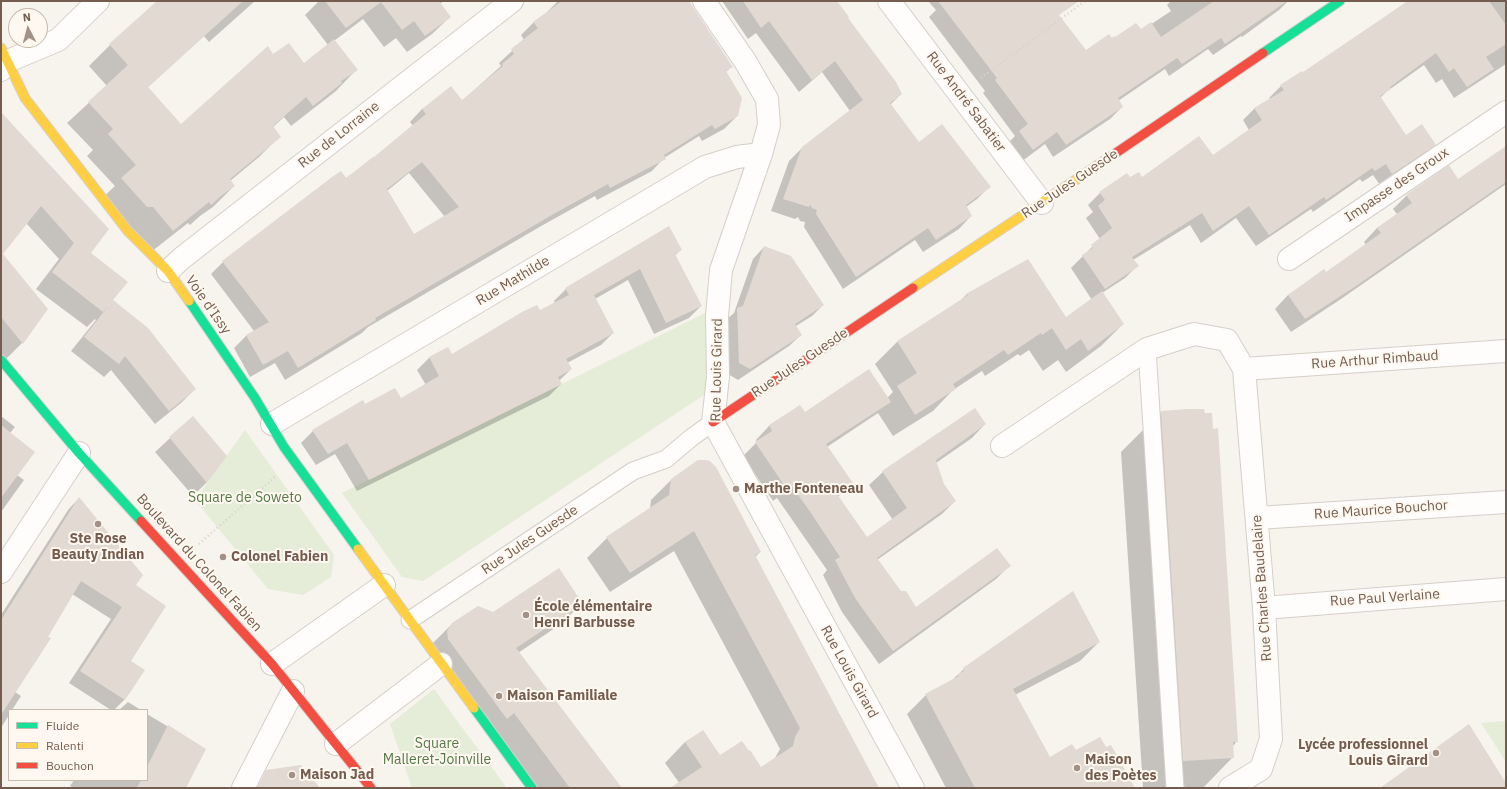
<!DOCTYPE html>
<html>
<head>
<meta charset="utf-8">
<style>
	body { margin:0 }
	#map { position:relative; width:1507px; height:789px; overflow:hidden; background:#f7f3ed; font-family:"IBM Plex Sans",sans-serif }
	canvas { display:block }
	.frame { position:absolute; inset:0; border:2px solid #745c4e; pointer-events:none }
	.legend { position:absolute; left:8px; top:709px; width:140px; height:72px; box-sizing:border-box; background:#fef8f0; border:1px solid #c7baaf; margin:0; padding:5px 7px; list-style:none; font-size:12px; color:#745c4e }
	.legend li { display:flex; align-items:center; gap:8px; height:20px }
	.legend b { width:20px; border:1px solid #c7baaf }
	.north { position:absolute; left:8px; top:8px; width:40px; height:40px; box-sizing:border-box; background:#fef8f0; border:1px solid #c7baaf; border-radius:50%; rotate:354deg; font-size:11px; font-weight:700; line-height:16px; text-align:center; color:#745c4e }
	.north::after { content:''; display:block; margin:auto; width:14px; height:18px; background:#a29186; clip-path:polygon(50% 0,100% 100%,50% 72%,0 100%) }
</style>
</head>
<body>
<div id="map">
<canvas width="1507" height="789"></canvas>
<div class="frame"></div>
<ul class="legend">
<li><b style="height:5px;background:#16e098"></b>Fluide</li>
<li><b style="height:5px;background:#ffcf43"></b>Ralenti</li>
<li><b style="height:5px;background:#f24e42"></b>Bouchon</li>
</ul>
<div class="north">N</div>
</div>
<script>
const c = document.querySelector('canvas').getContext('2d');
c.lineJoin = 'round';
function fill(path, color) {
  c.fillStyle = color;
  c.fill(path, 'evenodd');
}
function poly(rows) {
  const path = new Path2D();
  for (const r of rows) {
    path.moveTo(r[0], r[1]);
    for (let i = 2; i < r.length; i += 2) path.lineTo(r[i], r[i + 1]);
  }
  return path;
}
function stroke(path, color, width, dash) {
  c.strokeStyle = color;
  c.lineWidth = width;
  c.lineCap = dash ? 'butt' : 'round';
  c.setLineDash(dash || []);
  c.stroke(path);
}
function drawText(font, color, halo, rows, align = 'center') {
  c.font = font + ' "IBM Plex Sans",sans-serif';
  c.lineWidth = 4;
  c.setLineDash([]);
  c.textBaseline = 'middle';
  c.strokeStyle = halo;
  c.fillStyle = color;
  for (const [text, x, y, turn = 0] of rows) {
    c.save();
    c.translate(x, y);
    c.rotate((+turn || 0) * Math.PI / 180);
    c.textAlign = isNaN(turn) ? turn : align;
    if (halo) c.strokeText(text, 0, 0);
    c.fillText(text, 0, 0);
    c.restore();
  }
}
fill(poly([
	[705,313,707,393,423,581,402,577,342,493],
	[245,430,334,555,331,577,303,595,268,589,195,500],
	[434,689,455,718,507,788,412,788,390,724],
	[1506,721,1506,762,1481,723]
]), '#e5edd9');
fill(poly([
	[1,1,23,1,21,2],
	[159,1,255,1,209,42,204,36,147,88,181,125,273,55,304,64,328,45,305,15,319,1,443,1,440,4,450,17,432,34,407,52,396,38,384,47,363,19,334,41,356,70,336,91,291,126,284,117,272,128,279,137,259,157,230,181,234,186,213,207,200,216,190,225,188,223,151,252,101,199,115,186,87,156,93,150,67,123,107,86,89,66,110,45],
	[558,1,688,1,731,67,726,72,737,116,724,129,702,141,699,136,664,158,652,171,597,200,595,196,543,225,368,327,362,333,285,380,275,363,250,377,234,348,246,336,254,331,211,274,223,262,374,159,413,126,410,122,422,109,462,101,501,66,499,63,524,40,521,35,533,23,548,12,547,12],
	[409,173,445,217,414,235,387,191],
	[722,1,836,1,901,94,890,105,919,143,989,187,977,199,966,207,971,216,959,229,923,252,915,240,843,289,804,227,805,222,800,221,798,217,795,219,771,211,789,161,802,148,850,111,822,72,799,92,756,33,748,39],
	[928,1,1017,1,1086,52,1111,39,1141,31,1171,11,1167,5,1171,1,1288,1,1279,10,1242,37,1241,36,1213,55,1208,49,1169,76,1165,69,1118,101,1122,107,1110,119,1053,157,1045,144,1021,162,1007,144,1015,136,983,93,985,91,929,17,936,10],
	[1408,1,1506,1,1506,64,1454,98,1442,79,1436,83,1424,65,1386,92,1380,98,1406,136,1434,144,1422,157,1380,185,1373,175,1362,182,1360,179,1313,212,1311,209,1256,246,1236,218,1201,243,1190,225,1133,260,1137,266,1125,278,1102,293,1123,324,1101,346,1066,372,1058,360,1043,371,1029,350,1020,356,1018,354,985,376,982,371,953,390,933,411,893,436,878,413,827,447,851,483,838,497,867,539,893,520,869,485,883,472,985,424,972,438,936,463,943,484,955,501,942,514,877,560,900,592,916,608,1009,566,996,579,879,664,842,612,823,575,827,570,777,498,773,501,743,456,757,442,756,440,769,426,800,406,804,413,887,398,893,392,875,364,897,342,960,301,967,294,1066,318,1092,300,1071,268,1100,239,1086,218,1093,212,1088,205,1100,193,1130,178,1142,178,1213,156,1249,130,1243,120,1255,108,1270,99,1269,98,1281,86,1303,74],
	[1,123,90,253,107,306,195,389,181,403,155,424,111,370,104,377,71,351,96,320,95,319,87,327,36,289,59,259,26,223,2,254,47,309,22,343,6,359,1,353],
	[1506,147,1506,184,1341,299,1291,332,1275,309,1288,295,1324,271,1326,273,1366,245,1364,242,1377,228,1397,214,1393,209,1407,195,1458,180],
	[764,247,823,305,812,316,796,326,801,335,789,346,738,380,728,374,726,320,734,313,753,259],
	[681,250,674,256,701,306,689,318,654,334,628,280,595,299,613,333,601,345,567,363,571,369,559,381,561,384,549,396,357,491,335,454,316,465,301,443,313,431,364,405,401,400,426,385,417,370,429,358,447,348,451,355,540,311,555,304,554,301,566,289],
	[1161,412,1237,741,1233,746,1233,757,1203,788,1143,788,1121,452],
	[1,416,15,427,10,433,17,475,24,480,1,512],
	[193,417,207,482,193,496,155,452],
	[672,479,760,552,755,557,878,788,675,788,680,784,665,763,685,742,703,731,720,757,761,768,775,758,780,749,674,551,610,592,587,558,607,538,650,509,651,500],
	[79,498,135,585,129,661,125,699,114,710,111,710,69,683,111,619,72,594,15,692,21,696,12,710,9,710,9,715,1,728,1,615,68,510],
	[581,604,561,624,518,653,621,788,535,788,432,644,452,624,494,613],
	[1099,642,1080,661,1015,695,1049,758,1076,752,1134,788,946,788,907,714,926,695,950,682,964,669],
	[128,702,141,710,119,710],
	[147,714,205,749,185,788,75,788,70,786,74,780,147,780]
]), '#0003');
fill(poly([
	[157,1,243,1,148,87,181,124,268,46,273,54,289,43,304,63,334,39,358,70,341,81,342,83,313,106,306,97,273,126,281,137,230,179,235,186,222,195,211,205,209,202,173,231,153,207,147,207,121,178,136,165,108,134,113,129,88,102,128,65,109,44],
	[325,1,439,1,451,17,425,36,414,21,402,30,381,2,346,28],
	[562,1,689,1,733,67,726,71,742,98,738,116,715,129,712,125,664,155,666,159,610,188,608,184,557,212,375,318,376,320,298,368,288,351,263,365,246,335,269,322,222,261,332,177,341,171,346,178,373,157,374,157,426,114,422,109,451,86,462,100,503,66,502,64,514,54,511,49,538,28,533,22],
	[422,162,459,207,414,234,387,189],
	[743,1,837,1,849,17,848,18,896,82,902,94,890,103,919,142,942,124,991,187,966,205,972,216,936,240,928,228,856,277,816,214,817,210,812,208,810,204,809,207,783,199,802,147,863,100,835,61,812,80,769,21,761,28],
	[938,1,1079,1,1059,15,1086,50,1109,34,1112,38,1114,36,1115,37,1136,23,1141,29,1151,22,1161,37,1214,1,1287,1,1225,44,1221,38,1182,64,1177,58,1118,98,1123,107,1066,145,1057,132,1033,150,1019,131,1028,124,995,80,997,78],
	[1408,1,1489,1,1506,25,1506,44,1486,57,1494,69,1467,87,1454,68,1449,72,1436,53,1390,87,1391,89,1380,96,1406,135,1422,124,1436,145,1392,174,1386,164,1375,171,1372,168,1326,200,1324,197,1269,235,1249,206,1213,231,1202,213,1132,257,1139,266,1105,289,1082,255,1093,248,1091,245,1112,228,1098,206,1105,200,1099,192,1127,173,1130,177,1139,172,1142,177,1199,136,1213,155,1262,120,1254,108,1284,90,1280,85,1302,71,1303,72],
	[1,112,109,229,91,253,128,282,103,312,52,272,74,243,41,206,3,254,48,309,23,344,1,317],
	[1506,146,1506,182,1356,286,1305,319,1288,295,1324,269,1326,272,1381,233,1377,228,1412,203,1406,195,1449,165,1458,179],
	[669,226,682,250,675,254,702,306,666,323,640,269,594,295,614,333,566,359,572,369,558,377,562,384,369,480,347,443,328,454,312,430,363,400,365,404,395,388,401,398,439,376,429,357,448,347,452,354,522,312,537,305,540,310,569,295,565,288],
	[764,246,791,256,824,305,795,324,802,335,750,369,739,363,737,308,743,306],
	[1028,259,1066,317,1102,291,1124,324,1088,351,1081,339,1066,350,1052,328,1042,335,1041,333,1008,355,1004,350,953,384,956,389,915,415,897,386,917,373,897,341,968,295,966,294],
	[113,300,148,328,196,389,169,411,125,356,119,364,84,337],
	[869,369,891,402,826,444,853,483,837,494,867,537,907,508,882,471,975,408,986,424,936,460,944,484,956,501,877,558,901,591,906,591,916,607,997,548,1011,566,893,651,855,598,835,560,840,557,811,513,791,485,786,488,755,442,772,431,769,425,800,405,805,412],
	[1188,409,1204,409,1205,413,1212,413,1213,429,1218,428,1238,742,1233,742,1234,758,1183,761,1161,411],
	[193,416,227,456,207,483,169,437],
	[1,425,35,452,1,498],
	[698,460,705,460,710,461,716,467,761,552,755,555,879,788,670,788,702,767,685,742,703,730,720,755,742,741,749,751,750,750,761,767,793,746,795,737,800,728,694,531,630,573,606,537,669,495,671,479],
	[79,497,143,575,136,585,166,606,131,661,145,670,125,700,80,671,122,607,81,581,48,637,51,638,1,715,1,620],
	[559,568,583,604,516,648,622,788,570,788,514,713,507,719,448,639,447,631,452,623,478,606,493,612],
	[1073,591,1100,642,1013,689,1050,757,1072,744,1076,750,1100,737,1106,747,1111,745,1135,788,975,788,925,694,959,676,958,674,964,671,963,668],
	[1469,724,1506,783,1506,788,1380,788],
	[168,725,206,749,186,788,137,788,141,780,147,780,147,767],
	[301,765,320,788,257,788,266,770]
]), '#e1d9d2');
const lane = poly([
	[1147,349,1175,788],
	[410,620,633,471,666,459,691,438,713,422]
]);
const street = poly([
	[704,1,745,61,767,99,769,125,761,154,721,270,717,316,718,377,713,422,913,788],
	[889,1,1042,203],
	[1,70,8,61,58,40,98,1],
	[1289,259,1506,112],
	[168,271,182,258,512,1],
	[1244,369,1506,351],
	[272,424,705,167,737,157,761,154],
	[1002,446,1147,349,1194,334,1227,340,1244,369,1264,608,1271,739,1261,769,1230,788],
	[1257,518,1506,502],
	[1,572,79,453],
	[1264,608,1506,589],
	[272,664,384,585],
	[336,744,441,664],
	[243,788,293,691]
]);
const fast = poly([
	[1263,53,1340,1],
	[189,301,255,398,284,447,358,549],
	[1,360,79,453,141,521],
	[474,708,532,788]
]);
const slow = poly([
	[1,48,25,98,127,230,168,271,189,301],
	[913,288,1110,157],
	[358,549,474,708]
]);
const jam = poly([
	[1110,157,1263,53],
	[713,422,913,288],
	[141,521,272,664,371,788]
]);
stroke(lane, '#d5cfc8', 19);
stroke(street, '#d5cfc8', 24);
stroke(fast, '#d6d0ca', 11);
stroke(slow, '#d6d0ca', 11);
stroke(jam, '#d6d0ca', 11);
stroke(poly([
	[981,78,1085,1],
	[199,544,275,477]
]), '#d8d1cc', 2.5, [1, 3]);
stroke(lane, '#fefdfc', 17);
stroke(street, '#fefdfc', 22);
stroke(fast, '#16e098', 9);
stroke(slow, '#ffcf43', 9);
stroke(jam, '#f24e42', 9);
for (const [x, y, r, color] of [
	[736,489,4,"#a29186"],
	[98,524,4,"#a29186"],
	[223,557,4,"#a29186"],
	[526,615,4,"#a29186"],
	[499,696,4,"#a29186"],
	[1436,753,4,"#a29186"],
	[1077,768,4,"#a29186"],
	[292,775,4,"#a29186"]
]) {
  const dot = new Path2D();
  dot.arc(x, y, r, 0, 2 * Math.PI);
  c.fillStyle = color;
  c.fill(dot);
  stroke(dot, '#fef8f0', 1.5);
}
drawText('14px', '#745c4e', '#fef8f0', [
	["Rue André Sabatier",966,102,53],
	["Rue de Lorraine",339,135,-38],
	["Rue Jules Guesde",1070,184,-34],
	["Impasse des Groux",1397,185,-34],
	["Rue Mathilde",513,281,-31],
	["Voie d'Issy",208,305,55],
	["Rue Arthur Rimbaud",1375,360,-4],
	["Rue Jules Guesde",800,363,-34],
	["Rue Louis Girard",717,370,-89],
	["Rue Maurice Bouchor",1381,510,-4],
	["Rue Jules Guesde",530,540,-34],
	["Boulevard du Colonel Fabien",199,563,48],
	["Rue Charles Baudelaire",1262,588,-94],
	["Rue Paul Verlaine",1385,598,-4],
	["Rue Louis Girard",849,672,61]
]);
drawText('bold 14px', '#745c4e', '#fef8f0', [
	["Marthe Fonteneau",744,489],
	["Ste Rose",98,539,"center"],
	["Beauty Indian",98,555,"center"],
	["Colonel Fabien",231,557],
	["École élémentaire",534,607],
	["Henri Barbusse",534,623],
	["Maison Familiale",507,696],
	["Lycée professionnel",1428,745,"right"],
	["Louis Girard",1428,761,"right"],
	["Maison",1085,760],
	["des Poètes",1085,776],
	["Maison Jad",300,775]
], 'left');
drawText('14px', '#567947', '#fef8f0', [
	["Square de Soweto",245,498],
	["Square",437,744],
	["Malleret-Joinville",437,760]
]);
</script>
</body>
</html>
